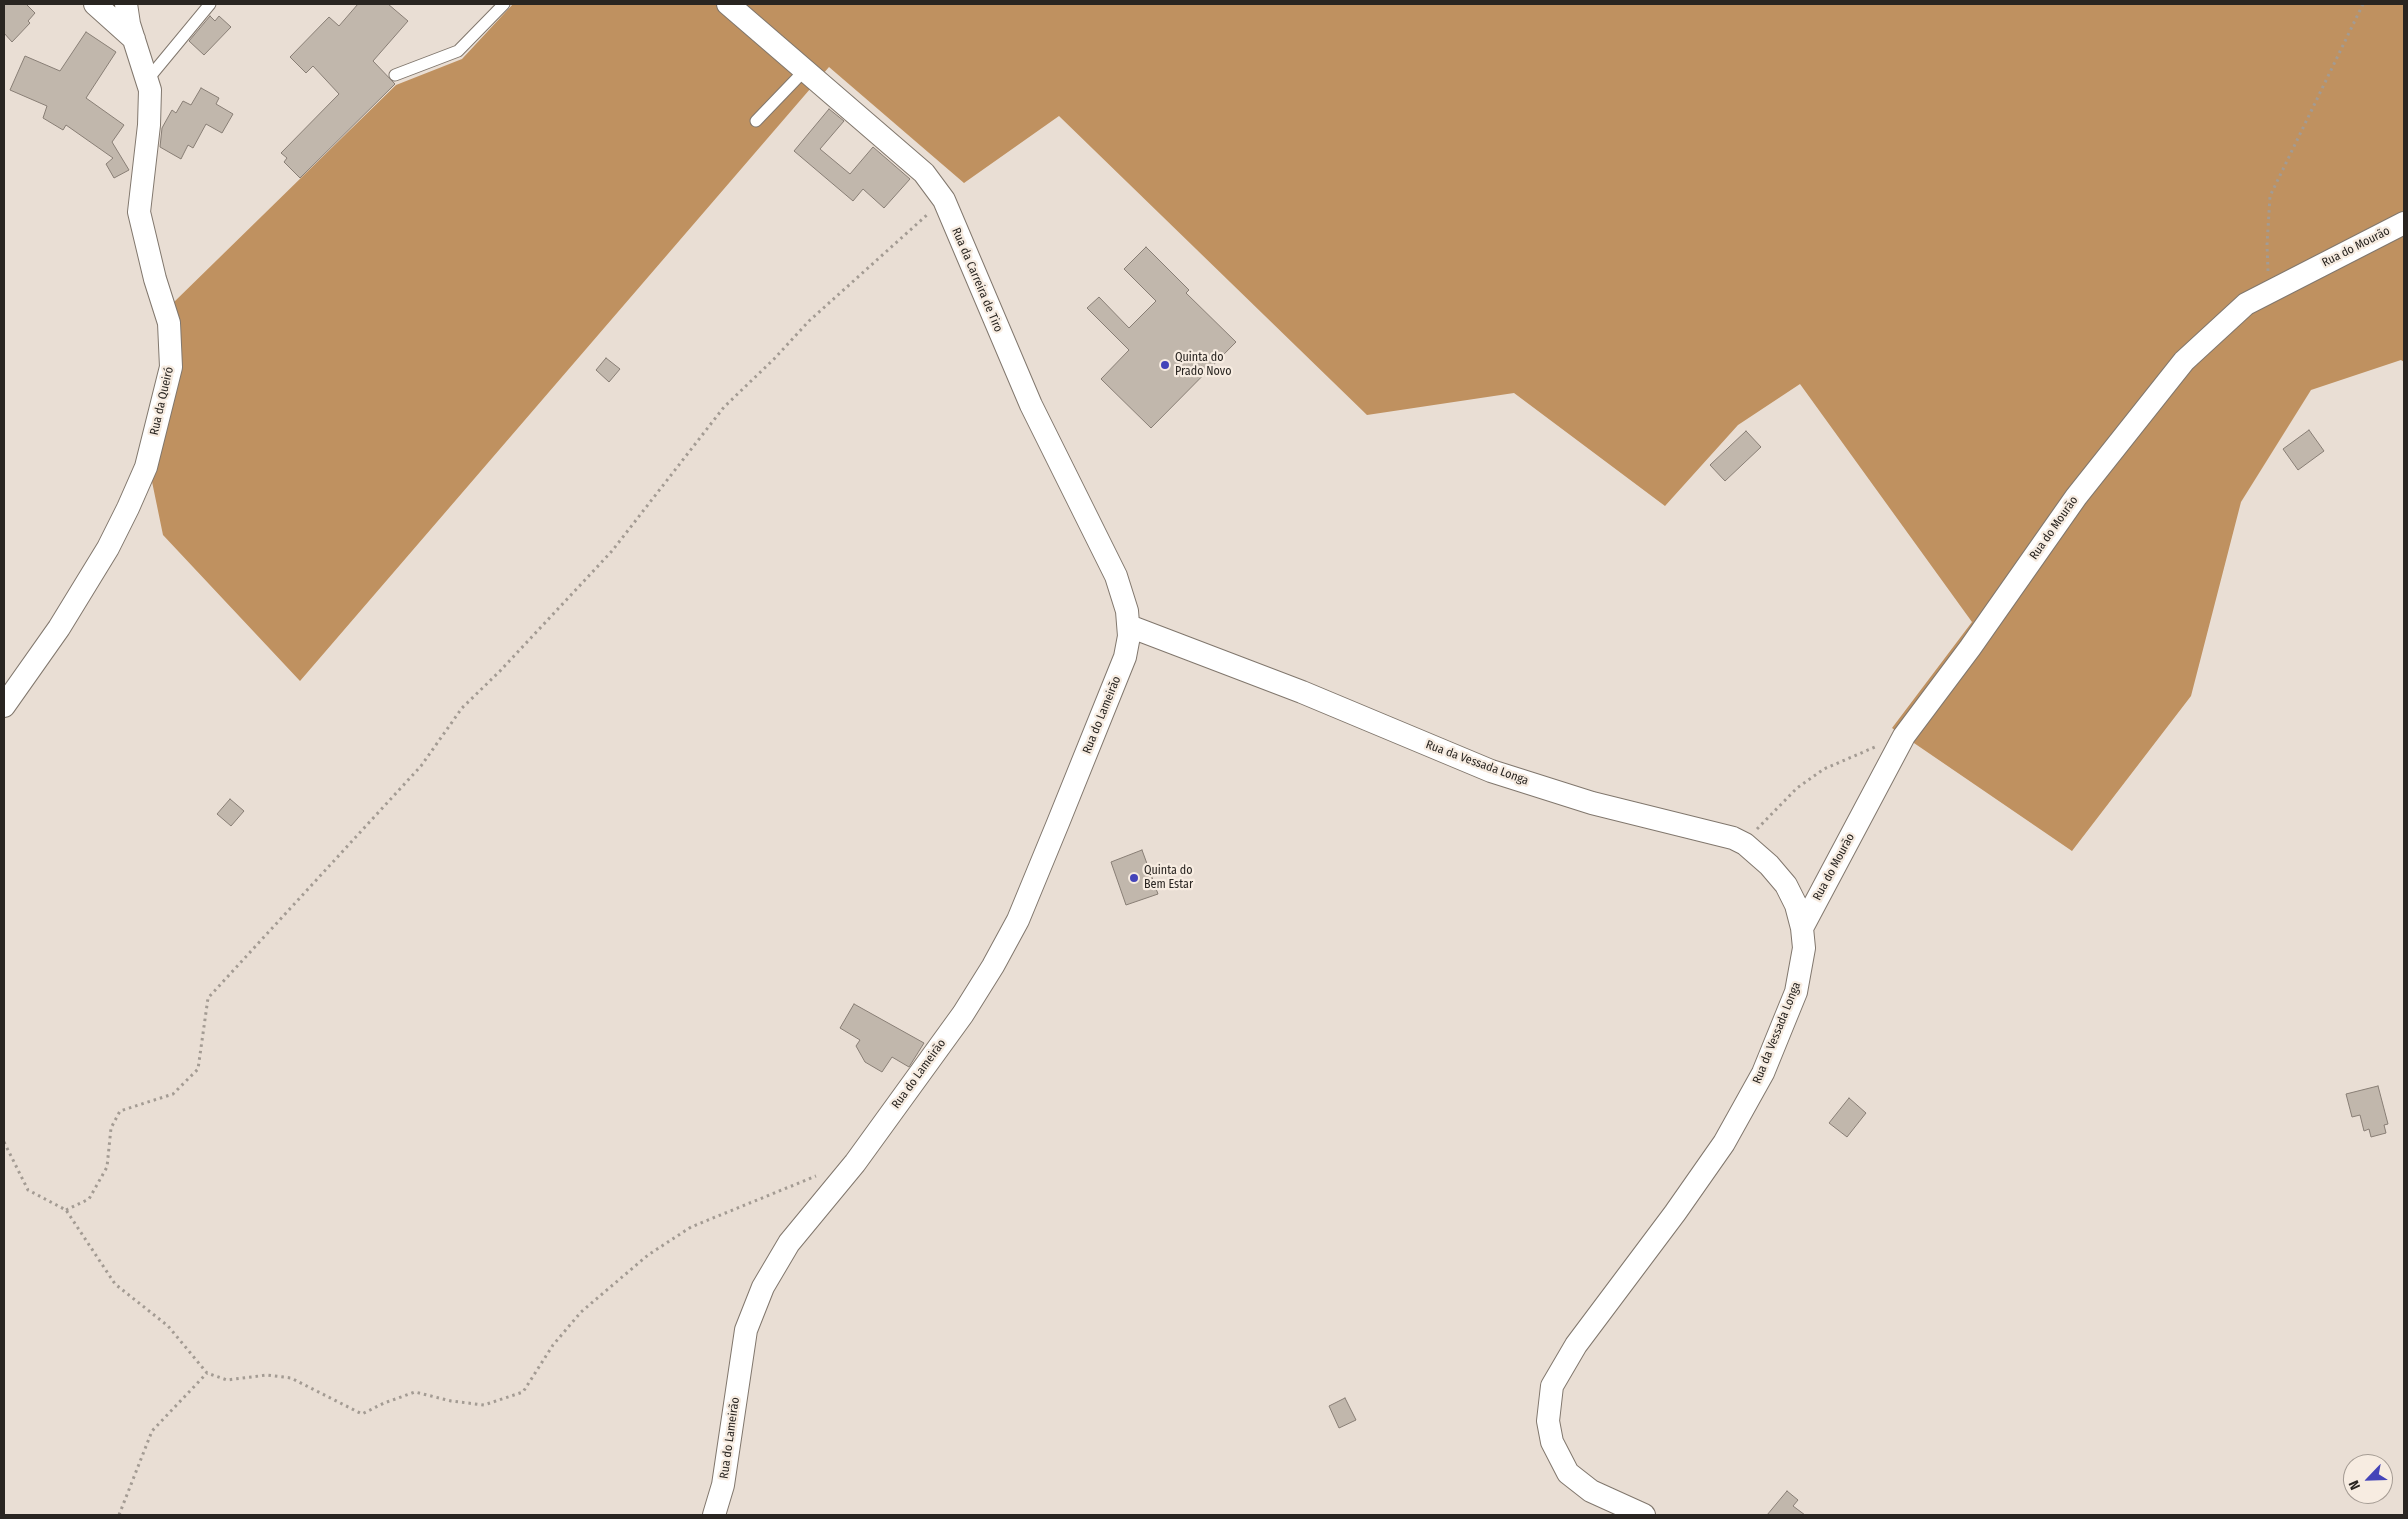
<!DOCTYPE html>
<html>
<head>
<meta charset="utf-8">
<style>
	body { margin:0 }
	#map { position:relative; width:2408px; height:1519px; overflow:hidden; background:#e9ded4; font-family:"Fira Sans Condensed",sans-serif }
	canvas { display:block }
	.frame { position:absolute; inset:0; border:5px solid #292521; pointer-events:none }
	.north { position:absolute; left:2343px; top:1454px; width:50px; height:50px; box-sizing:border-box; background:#f7ece1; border:1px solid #a59c94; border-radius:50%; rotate:246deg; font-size:14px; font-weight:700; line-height:20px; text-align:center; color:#292521 }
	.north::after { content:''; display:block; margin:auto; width:18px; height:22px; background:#4444b9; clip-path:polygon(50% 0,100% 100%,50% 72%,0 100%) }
</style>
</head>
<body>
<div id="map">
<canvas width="2408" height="1519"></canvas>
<div class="frame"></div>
<div class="north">N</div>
</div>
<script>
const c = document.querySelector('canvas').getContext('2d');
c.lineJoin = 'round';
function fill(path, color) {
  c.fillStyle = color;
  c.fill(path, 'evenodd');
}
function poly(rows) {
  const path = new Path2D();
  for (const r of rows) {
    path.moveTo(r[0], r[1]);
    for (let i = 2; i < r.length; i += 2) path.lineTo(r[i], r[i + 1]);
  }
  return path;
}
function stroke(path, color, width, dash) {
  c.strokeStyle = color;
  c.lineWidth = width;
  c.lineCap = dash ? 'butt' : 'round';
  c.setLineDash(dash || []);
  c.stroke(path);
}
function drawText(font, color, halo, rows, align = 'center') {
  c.font = font + ' "Fira Sans Condensed",sans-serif';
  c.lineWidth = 4.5;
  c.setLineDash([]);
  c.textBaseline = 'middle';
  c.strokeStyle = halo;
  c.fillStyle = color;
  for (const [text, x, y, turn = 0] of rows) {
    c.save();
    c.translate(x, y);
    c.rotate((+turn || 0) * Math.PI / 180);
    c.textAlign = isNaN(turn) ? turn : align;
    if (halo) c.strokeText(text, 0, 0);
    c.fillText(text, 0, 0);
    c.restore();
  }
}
fill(poly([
	[513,4,2404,4,2404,362,2401,360,2311,390,2241,502,2191,696,2072,851,1892,728,1972,622,1800,384,1738,425,1665,506,1514,393,1367,415,1059,116,964,183,829,67,300,681,163,535,149,467,182,350,173,303,396,85,462,59]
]), '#bf9160');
const building = poly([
	[4,4,26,4,35,13,28,21,30,23,12,42,4,33,4,4],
	[358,4,388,4,408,21,373,61,395,84,300,178,284,162,287,158,281,153,339,94,313,66,306,73,290,57,329,17,339,26,358,4],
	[210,16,215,21,219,16,231,27,204,55,189,41,210,16],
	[86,32,116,52,86,98,124,125,112,142,129,170,114,178,106,164,113,158,66,125,63,130,43,118,47,106,10,90,25,56,60,71,86,32],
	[201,88,219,98,216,104,233,114,222,133,206,124,193,148,188,145,181,159,160,147,162,128,172,110,176,113,183,101,191,105,201,88],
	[829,109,844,121,820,149,850,174,873,147,910,179,884,208,863,189,853,201,794,151,829,109],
	[1146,247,1189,290,1186,293,1236,342,1151,428,1101,379,1129,350,1087,308,1099,297,1129,328,1156,301,1124,269,1146,247],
	[606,358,620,369,609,382,596,370,606,358],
	[2309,430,2324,451,2298,470,2283,449,2309,430],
	[1746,431,1761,447,1725,481,1710,465,1746,431],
	[230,799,244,811,231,826,217,814,230,799],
	[1142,850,1158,894,1126,905,1111,862,1142,850],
	[854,1004,924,1043,909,1067,892,1057,882,1072,865,1062,856,1046,860,1040,840,1028,854,1004],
	[2378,1086,2388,1124,2384,1125,2386,1133,2371,1137,2369,1129,2364,1131,2360,1115,2352,1117,2346,1094,2378,1086],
	[1849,1098,1866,1113,1847,1137,1829,1123,1849,1098],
	[1345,1398,1356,1420,1339,1428,1329,1406,1345,1398],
	[1787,1491,1798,1500,1793,1506,1805,1515,1767,1515,1787,1491]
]);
fill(building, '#c1b7ac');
stroke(building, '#887e75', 1);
const service = poly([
	[395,75,458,51,504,4],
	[148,79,210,4],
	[756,121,805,70]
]);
const minor = poly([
	[95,4,134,39],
	[1129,626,1302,692,1491,771,1592,803,1733,838,1745,844,1769,865,1786,885,1796,905,1802,928,1804,948,1796,992,1763,1073,1724,1143,1675,1213,1576,1345,1552,1386,1548,1421,1552,1442,1568,1473,1591,1491,1644,1515],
	[4,706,59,628,108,548,128,508,146,467,171,367,169,323,155,279,139,212,149,125,150,90,129,24,126,4],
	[1802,928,1904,736,1970,648,2076,497,2184,361,2246,304,2404,223],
	[714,1515,723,1485,746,1330,763,1287,789,1243,855,1163,963,1014,993,966,1018,920,1058,823,1125,657,1129,636,1127,611,1116,576,1031,405,944,200,924,173,728,4]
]);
stroke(service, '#81776d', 13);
stroke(minor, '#81776d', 24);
stroke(poly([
	[2268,271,2267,245,2270,196,2363,4],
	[1757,829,1797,788,1824,769,1875,747],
	[4,1142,28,1190,66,1210,115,1284,168,1326,207,1373,227,1380,267,1375,291,1378,362,1414,384,1403,415,1392,451,1401,484,1405,523,1392,553,1345,581,1312,648,1255,691,1227,816,1176],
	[66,1210,89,1199,107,1167,111,1128,120,1111,173,1094,198,1069,208,998,421,766,462,708,500,671,612,551,724,407,774,359,809,321,928,214],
	[119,1515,152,1431,207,1373]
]), '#a39b93', 3, [2.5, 4]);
stroke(service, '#fff', 11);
stroke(minor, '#fff', 22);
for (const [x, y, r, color] of [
	[1165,365,5,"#4444b9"],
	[1134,878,5,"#4444b9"]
]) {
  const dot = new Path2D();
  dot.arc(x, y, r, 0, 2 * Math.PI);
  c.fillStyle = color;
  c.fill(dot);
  stroke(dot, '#f7ece1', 2);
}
drawText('12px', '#292521', '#f7ece1', [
	["Rua do Mourão",2356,247,-27],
	["Rua da Carreira de Tiro",977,280,67],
	["Rua da Queiró",162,401,-77],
	["Rua do Mourão",2054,528,-55],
	["Rua do Lameirão",1102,715,-68],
	["Rua da Vessada Longa",1477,763,20],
	["Rua do Mourão",1834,867,-62],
	["Rua da Vessada Longa",1777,1033,-68],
	["Rua do Lameirão",919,1074,-54],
	["Rua do Lameirão",730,1438,-82]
]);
drawText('12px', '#292521', '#f7ece1', [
	["Quinta do",1175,358],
	["Prado Novo",1175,372],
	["Quinta do",1144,871],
	["Bem Estar",1144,885]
], 'left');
</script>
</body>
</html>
